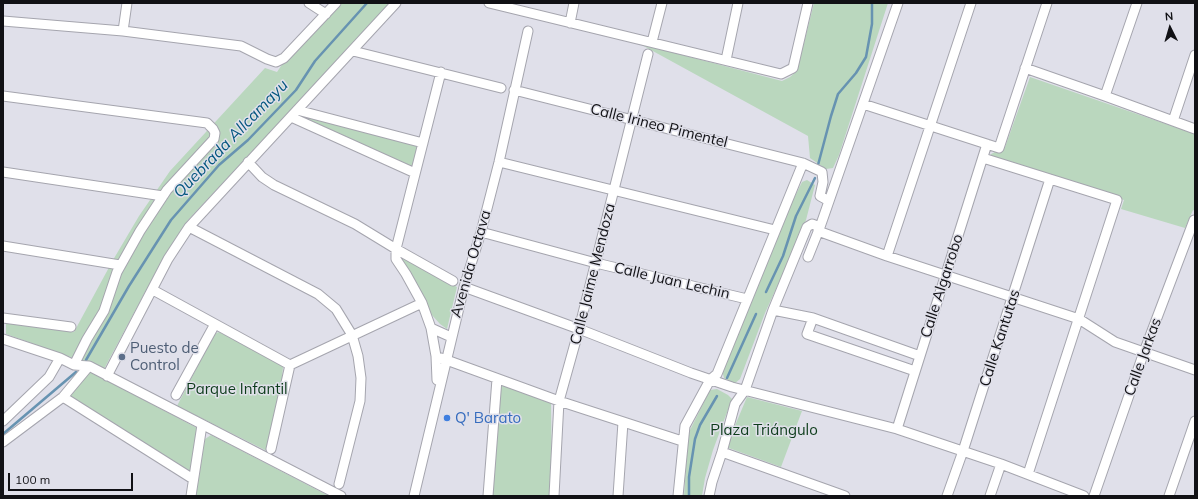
<!DOCTYPE html>
<html>
<head>
<meta charset="utf-8">
<style>
	body { margin:0 }
	#map { position:relative; width:1198px; height:499px; overflow:hidden; background:#e0e0ea; font-family:Mulish,sans-serif }
	canvas { display:block }
	.frame { position:absolute; inset:0; border:4px solid #111115; pointer-events:none }
	.north { position:absolute; left:1150px; top:8px; width:40px; height:40px; -webkit-text-stroke:3px #e0e0ea; paint-order:stroke; rotate:355deg; font-size:11px; font-weight:700; line-height:16px; text-align:center; color:#111115 }
	.north::after { content:''; display:block; margin:auto; width:14px; height:18px; background:#111115; clip-path:polygon(50% 0,100% 100%,50% 72%,0 100%) }
	.scale { position:absolute; left:8px; top:473px; width:125px; height:18px; box-sizing:border-box; border:2px solid #111115; border-top:0; padding-left:5px; font-size:12px; line-height:14px; white-space:nowrap; color:#111115; -webkit-text-stroke:3px #e0e0ea; paint-order:stroke }
</style>
</head>
<body>
<div id="map">
<canvas width="1198" height="499"></canvas>
<div class="frame"></div>
<div class="north">N</div>
<div class="scale">100 m</div>
</div>
<script>
const c = document.querySelector('canvas').getContext('2d');
c.lineJoin = 'round';
function fill(path, color) {
  c.fillStyle = color;
  c.fill(path, 'evenodd');
}
function poly(rows) {
  const path = new Path2D();
  for (const r of rows) {
    path.moveTo(r[0], r[1]);
    for (let i = 2; i < r.length; i += 2) path.lineTo(r[i], r[i + 1]);
  }
  return path;
}
function stroke(path, color, width, dash) {
  c.strokeStyle = color;
  c.lineWidth = width;
  c.lineCap = dash ? 'butt' : 'round';
  c.setLineDash(dash || []);
  c.stroke(path);
}
function drawText(font, color, halo, rows, align = 'center') {
  c.font = font + ' Mulish,sans-serif';
  c.lineWidth = 3;
  c.setLineDash([]);
  c.textBaseline = 'middle';
  c.strokeStyle = halo;
  c.fillStyle = color;
  for (const [text, x, y, turn = 0] of rows) {
    c.save();
    c.translate(x, y);
    c.rotate((+turn || 0) * Math.PI / 180);
    c.textAlign = isNaN(turn) ? turn : align;
    if (halo) c.strokeText(text, 0, 0);
    c.fillText(text, 0, 0);
    c.restore();
  }
}
fill(poly([
	[340,3,392,3,188,220,166,253,104,369,6,334,6,323,74,332,113,260,139,216,170,171,265,68,277,72,285,60],
	[814,3,888,3,839,155,833,168,826,169,810,158,808,136,640,44,782,81,790,77,797,71],
	[1030,77,1195,134,1195,211,1193,210,1185,228,1121,209,1124,200,990,158,991,154,1005,147],
	[299,115,419,145,412,171],
	[807,180,815,185,806,220,795,247,765,313,740,379,734,384,724,378,722,370,789,208,802,182],
	[399,255,457,287,447,329,440,324,431,314,425,299,402,263],
	[219,332,279,363,283,367,282,378,267,451,177,406,214,334],
	[89,371,197,428,190,472,70,397],
	[501,384,551,403,552,477,550,496,492,496],
	[717,389,728,395,732,399,713,450,705,478,702,496,684,496,688,434,710,390],
	[747,397,802,411,781,467,726,447],
	[211,435,329,496,196,496,205,439]
]), '#bad7be');
stroke(poly([
	[818,165,831,116,838,94,856,73,866,57,872,24,872,3],
	[766,292,783,256,796,216,815,178],
	[86,360,129,286,171,220,219,165,248,140,296,90,315,61,367,3],
	[727,378,756,314],
	[3,434,76,372],
	[689,496,689,477,695,439,700,425,717,396]
]), '#6793b1', 2.5);
const street = poly([
	[309,3,326,14],
	[489,3,781,74,793,68,808,3],
	[3,21,123,31,241,46,267,59,276,62,284,58,336,3],
	[570,23,574,3],
	[123,31,127,3],
	[652,42,662,3],
	[353,51,501,88],
	[726,60,738,3],
	[1025,68,1105,96,1195,129],
	[514,90,803,163,822,172,823,182,820,196,829,201],
	[3,96,207,123,213,129,215,133,214,139,167,190,140,231,117,272,104,311,87,339,74,365],
	[1105,96,1137,3],
	[863,104,999,148,1047,3],
	[297,110,423,143],
	[291,117,415,173],
	[1173,121,1195,55],
	[983,158,1117,200,1028,474],
	[248,162,262,177,274,185,355,224,396,249,453,281],
	[499,162,775,230],
	[3,172,163,196],
	[189,227,318,294,336,309,352,335,358,356,361,378,360,401,339,484],
	[818,231,887,256,1079,319,1115,342,1195,370],
	[481,232,596,263,747,299],
	[3,246,120,265],
	[887,256,971,3],
	[808,257,820,227,898,3],
	[464,287,579,329,691,373,732,387,897,429,1001,464,1084,496],
	[153,290,290,365,271,449],
	[773,310,813,318,920,356],
	[3,318,71,327],
	[813,318,807,334,915,371],
	[431,328,451,337],
	[3,339,60,358,74,365,89,366,341,496],
	[441,358,559,401,682,441],
	[290,365,422,303],
	[107,376,168,259,189,227,396,3],
	[437,380,436,356,431,328,422,303,406,274,396,259,396,249,441,72],
	[176,395,215,324],
	[63,397,193,479],
	[3,421,49,377,60,358],
	[897,429,987,144],
	[3,442,63,397,89,366],
	[722,452,845,496],
	[191,496,202,425],
	[414,496,464,287,481,232,499,162,528,31],
	[488,496,497,379],
	[554,496,559,401,579,329,648,54],
	[618,496,623,422],
	[678,496,685,426,710,380,717,374,803,163],
	[709,496,712,482,722,452,735,404,745,390,773,310,807,227,812,224,820,227],
	[947,496,963,451,1050,179],
	[990,496,1001,464],
	[1094,496,1144,352,1194,220],
	[1169,496,1195,421]
]);
stroke(street, '#a5a5ae', 11);
stroke(street, '#fff', 9);
for (const [x, y, r, color] of [
	[122,357,4,"#5c6f8a"],
	[447,418,4,"#3f7fe0"]
]) {
  const dot = new Path2D();
  dot.arc(x, y, r, 0, 2 * Math.PI);
  c.fillStyle = color;
  c.fill(dot);
  stroke(dot, '#e0e0ea', 1.5);
}
drawText('15px', '#111115', '#e0e0ea', [
	["Calle Irineo Pimentel",659,126,14],
	["Avenida Octava",471,264,-74],
	["Calle Jaime Mendoza",593,274,-76],
	["Calle Juan Lechin",672,281,13],
	["Calle Algarrobo",942,286,-72],
	["Calle Kantutas",1000,338,-72],
	["Calle Jarkas",1143,357,-70]
]);
drawText('15px', '#4e5e75', '#e0e0ea', [
	["Puesto de",130,348],
	["Control",130,365]
], 'left');
drawText('15px', '#0d3c1b', '#e0e0ea', [
	["Parque Infantil",237,389],
	["Plaza Triángulo",764,430]
]);
drawText('15px', '#366cbe', '#e0e0ea', [
	["Q' Barato",455,418]
], 'left');
drawText('italic 16px', '#04577f', '#e0e0ea', [
	["Quebrada Allcamayu",231,139,-46]
]);
</script>
</body>
</html>
